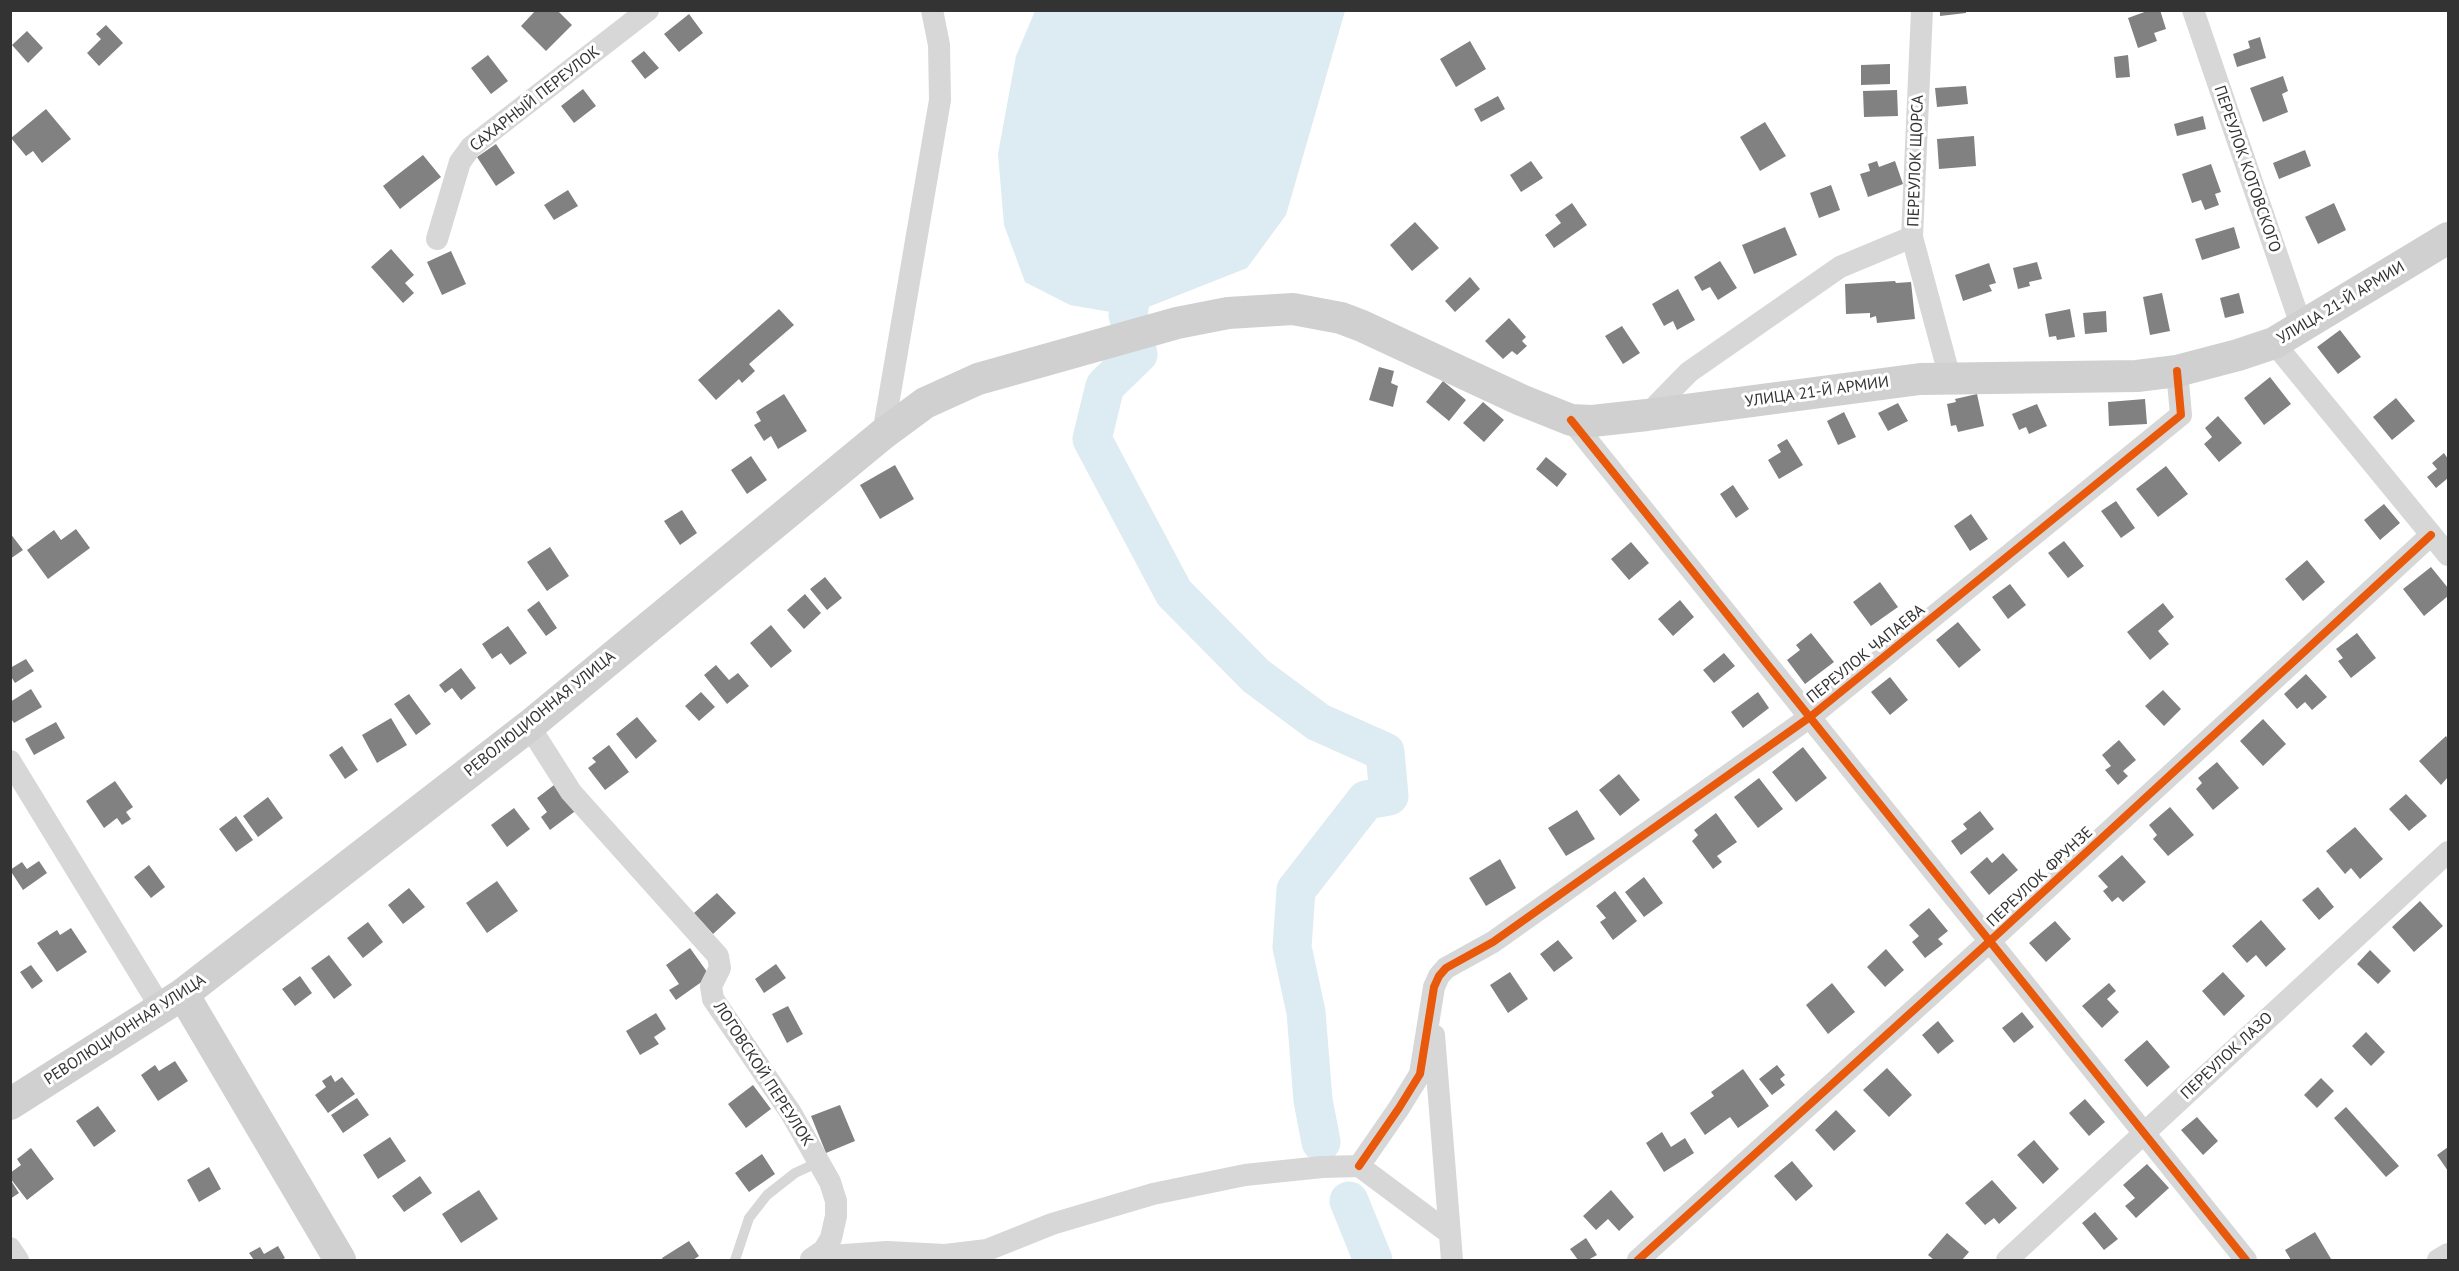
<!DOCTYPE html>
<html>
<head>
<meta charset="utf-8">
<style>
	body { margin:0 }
	#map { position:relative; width:2459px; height:1271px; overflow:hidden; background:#fff; font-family:"PT Sans",sans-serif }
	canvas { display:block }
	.frame { position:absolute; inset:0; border:12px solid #333; pointer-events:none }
</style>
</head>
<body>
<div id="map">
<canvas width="2459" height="1271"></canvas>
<div class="frame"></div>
</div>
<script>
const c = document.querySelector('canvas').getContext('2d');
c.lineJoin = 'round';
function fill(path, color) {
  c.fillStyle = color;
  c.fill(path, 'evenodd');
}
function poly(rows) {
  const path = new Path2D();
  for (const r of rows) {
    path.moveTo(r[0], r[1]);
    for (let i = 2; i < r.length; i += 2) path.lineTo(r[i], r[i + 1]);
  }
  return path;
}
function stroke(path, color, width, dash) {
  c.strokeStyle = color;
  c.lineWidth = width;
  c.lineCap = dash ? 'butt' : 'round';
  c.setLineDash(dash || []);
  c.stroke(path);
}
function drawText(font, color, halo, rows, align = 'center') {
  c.font = font + ' "PT Sans",sans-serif';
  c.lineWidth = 6;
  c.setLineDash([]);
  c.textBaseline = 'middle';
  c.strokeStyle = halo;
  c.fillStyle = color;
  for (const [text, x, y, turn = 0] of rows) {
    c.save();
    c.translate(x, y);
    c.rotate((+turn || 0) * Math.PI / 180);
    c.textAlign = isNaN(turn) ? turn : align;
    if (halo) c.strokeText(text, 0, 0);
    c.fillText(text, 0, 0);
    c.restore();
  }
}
fill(poly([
	[1035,11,1345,11,1286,215,1247,268,1128,315,1070,305,1025,282,1004,225,998,154,1016,56]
]), '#ddebf3');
stroke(poly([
	[1133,262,1135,269,1128,315,1138,354,1105,386,1092,439,1174,593,1256,676,1318,722,1385,752,1389,796,1366,800,1296,890,1292,947,1306,1012,1313,1100,1321,1142],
	[1349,1201,1373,1260]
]), '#ddebf3', 39);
fill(poly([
	[536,10,557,10,572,25,546,51,521,26],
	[1940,10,1966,10,1966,13,1940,16],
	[2150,10,2160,10,2166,29,2154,33,2157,41,2138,48,2128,18],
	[689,14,703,33,679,52,664,34],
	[106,25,123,43,99,66,87,53,101,39,96,34],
	[27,31,43,48,28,63,12,45],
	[2260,37,2266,58,2237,67,2233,54,2250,48,2248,41],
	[1470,41,1486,69,1456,87,1440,59],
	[644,51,659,68,645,79,631,61],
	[488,55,508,81,491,94,471,68],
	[2128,55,2130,77,2116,78,2114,57],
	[1890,64,1890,84,1861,85,1861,65],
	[2283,76,2288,91,2282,94,2288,112,2263,122,2250,88],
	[1966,86,1968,104,1937,107,1935,88],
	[583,89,596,106,574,123,561,106],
	[1897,90,1898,116,1864,117,1863,91],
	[1498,96,1505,109,1481,122,1474,109],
	[46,109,71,139,42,163,33,151,26,156,11,138],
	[2203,116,2206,129,2177,136,2174,124],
	[1765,122,1786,156,1760,171,1740,137],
	[1974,136,1976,166,1939,169,1937,139],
	[496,144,515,173,496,186,477,157],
	[2305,150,2311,166,2279,179,2273,163],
	[423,155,441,177,400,209,383,186],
	[1531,161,1543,178,1521,192,1510,175],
	[1877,161,1879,167,1895,161,1903,184,1868,197,1860,174,1870,171,1868,164],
	[2211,164,2221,192,2215,194,2219,205,2205,210,2201,200,2192,203,2182,174],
	[1831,185,1840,210,1819,218,1810,193],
	[568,190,578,206,554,220,544,205],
	[1572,203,1587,225,1554,248,1545,235,1561,223,1555,215],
	[2334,203,2346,230,2318,244,2305,217],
	[1415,222,1439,248,1412,271,1390,245],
	[1785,227,1797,255,1754,274,1742,245],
	[2234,227,2240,248,2202,260,2195,239],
	[391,249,414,275,405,283,414,293,403,303,371,267],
	[451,251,466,284,442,295,427,262],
	[1720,261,1737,288,1718,300,1710,287,1702,291,1694,277],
	[2037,262,2042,279,2029,282,2030,286,2018,289,2013,268],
	[1989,263,1996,283,1989,285,1992,291,1963,301,1955,275],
	[1470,277,1480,289,1455,312,1445,301],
	[1895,281,1896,283,1911,282,1915,319,1877,323,1876,316,1870,318,1870,313,1846,314,1845,284],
	[1678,289,1695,320,1677,330,1673,321,1664,326,1652,304],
	[2162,293,2170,331,2150,335,2143,297],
	[2239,293,2244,313,2225,318,2220,298],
	[779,309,794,325,749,364,755,371,742,383,739,379,716,400,698,380],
	[2070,309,2075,337,2057,340,2056,336,2049,337,2045,314],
	[2106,311,2107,332,2085,334,2083,313],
	[1509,318,1526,337,1522,341,1527,346,1517,355,1512,351,1503,359,1485,341],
	[1622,326,1640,353,1623,364,1605,336],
	[2340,330,2361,357,2338,374,2317,347],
	[1379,367,1394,371,1391,383,1398,386,1393,407,1369,400],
	[2270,377,2291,404,2264,425,2244,398],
	[1443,381,1466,400,1449,421,1426,402],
	[784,394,807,431,778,449,771,436,764,441,754,425,761,421,756,412],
	[1977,394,1984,426,1958,432,1956,425,1951,426,1947,404,1956,402,1955,399],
	[2396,398,2415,421,2392,440,2373,417],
	[2145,399,2147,424,2109,426,2108,402],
	[1483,402,1504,420,1484,442,1463,423],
	[1898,403,1908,421,1888,431,1878,413],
	[2037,404,2047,426,2029,434,2026,427,2019,430,2012,414],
	[1844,412,1856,437,1838,445,1827,421],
	[2218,416,2242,443,2219,462,2204,444,2212,437,2205,428],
	[1787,439,1803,465,1779,479,1768,460,1781,452,1777,445],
	[2444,453,2448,459,2448,478,2436,488,2427,477,2437,469,2432,463],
	[751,456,767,480,747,494,731,470],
	[1546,457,1567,474,1557,487,1536,469],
	[895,465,914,499,880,519,860,485],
	[2166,466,2188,494,2158,517,2136,489],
	[1733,485,1749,509,1736,518,1720,494],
	[2116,501,2135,528,2121,538,2101,511],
	[2384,504,2400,523,2380,540,2364,520],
	[682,510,697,533,680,545,664,521],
	[1971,514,1988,539,1970,551,1954,526],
	[76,529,90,548,48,579,27,550,54,530,61,540],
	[10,533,23,550,10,559],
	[2064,541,2084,566,2068,578,2048,553],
	[1631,542,1649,563,1629,580,1611,559],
	[550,547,569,576,547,591,527,562],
	[2307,560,2325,582,2303,601,2285,579],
	[2431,567,2448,588,2448,596,2424,616,2403,589],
	[825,577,842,598,827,610,810,589],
	[1880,582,1898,607,1871,626,1853,602],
	[2010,584,2026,605,2008,619,1992,597],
	[805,594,821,613,804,629,787,610],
	[1680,600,1694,617,1673,636,1658,619],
	[539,601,557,628,546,636,527,610],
	[2163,603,2174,617,2158,631,2169,644,2150,660,2127,632],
	[1958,622,1981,650,1959,668,1936,640],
	[771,625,792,651,771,668,750,643],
	[508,626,527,653,510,665,501,653,492,659,482,644],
	[1811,633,1834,662,1805,684,1787,660,1800,650,1796,645],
	[2357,633,2376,658,2351,678,2338,661,2343,658,2336,649],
	[1724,653,1735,666,1714,683,1703,670],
	[26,659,34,671,15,683,10,675,10,668],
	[716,665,729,680,738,673,749,686,727,704,704,675],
	[461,668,476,688,461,700,452,688,445,693,439,685],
	[2306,674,2327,697,2312,710,2305,702,2297,709,2284,694],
	[1890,677,1908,700,1890,715,1871,692],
	[31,689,42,707,14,723,10,717,10,702],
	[2163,690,2181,709,2164,726,2145,706],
	[701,692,715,707,699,721,685,706],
	[1758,692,1769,708,1743,728,1731,712],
	[409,694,431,724,416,735,394,704],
	[637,717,657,741,636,759,616,734],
	[391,718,407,745,377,763,362,735],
	[2263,719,2286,744,2263,766,2240,741],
	[56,722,65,738,34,755,25,739],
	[2446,736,2448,739,2448,777,2441,785,2419,761],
	[2119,740,2136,760,2123,771,2128,776,2118,785,2105,770,2111,766,2102,755],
	[609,745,629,772,605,790,588,768,596,762,592,758],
	[342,746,358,770,345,779,329,755],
	[1803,747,1827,778,1796,802,1772,772],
	[2217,762,2239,788,2213,810,2196,789,2202,783,2198,778],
	[1619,774,1640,800,1620,816,1599,790],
	[1759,778,1783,809,1758,828,1734,797],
	[115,781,133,807,126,812,131,819,122,825,117,818,104,828,86,801],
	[558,782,578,809,550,830,541,817,547,812,537,798],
	[2406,794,2427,816,2409,831,2389,809],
	[268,797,283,818,258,837,243,816],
	[2170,807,2194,835,2168,856,2153,839,2157,835,2149,825],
	[514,808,530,829,507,847,491,825],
	[1577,810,1595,839,1566,856,1548,828],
	[1980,811,1994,829,1961,855,1951,841,1967,829,1963,824],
	[1716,813,1737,842,1717,856,1722,862,1713,869,1692,841,1698,835,1694,830],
	[236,816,253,840,236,852,219,829],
	[2355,827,2383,859,2360,879,2351,868,2345,874,2326,851],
	[2003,853,2018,870,1989,895,1970,872,1987,857,1992,863],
	[2122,855,2146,882,2123,902,2118,897,2112,902,2103,891,2108,887,2098,876],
	[1500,859,1516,888,1486,906,1469,878],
	[39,861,47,873,23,890,10,870,22,862,27,869],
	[149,865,165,887,151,898,134,877],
	[1644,877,1663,903,1644,917,1625,892],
	[497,881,518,911,487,933,466,903],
	[2318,887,2334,907,2319,920,2302,900],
	[409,888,425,907,403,924,388,905],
	[1615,891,1637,921,1613,940,1600,922,1606,918,1596,906],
	[717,893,736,913,713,934,694,913],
	[2420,901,2443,926,2414,952,2392,927],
	[1929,908,1948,931,1938,939,1943,944,1925,958,1912,942,1919,936,1909,925],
	[2261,920,2286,949,2266,967,2256,955,2247,963,2232,946],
	[2055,921,2071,939,2046,962,2029,943],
	[368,922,383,942,363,958,347,938],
	[71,928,87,952,57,972,37,943,57,930,60,935],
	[1558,940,1573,958,1554,972,1540,954],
	[690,948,710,976,676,1000,669,990,679,984,666,965],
	[1886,949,1904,970,1885,987,1867,967],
	[2370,950,2391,971,2378,984,2357,964],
	[329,955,352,985,334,999,311,968],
	[776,964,786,978,764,993,755,979],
	[31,965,43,981,32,989,20,972],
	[1510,972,1528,999,1508,1013,1490,985],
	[2223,972,2245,996,2224,1016,2202,991],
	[300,976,312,993,295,1006,282,989],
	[1832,983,1855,1012,1828,1034,1806,1005],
	[2109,983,2116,991,2107,999,2119,1012,2102,1028,2082,1006],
	[788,1006,803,1034,787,1043,772,1014],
	[2022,1012,2034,1027,2014,1043,2002,1028],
	[656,1013,666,1029,654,1037,659,1044,640,1055,626,1031],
	[1938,1021,1954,1041,1938,1054,1922,1035],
	[2366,1032,2385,1052,2371,1066,2352,1046],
	[2147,1040,2170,1067,2147,1087,2124,1060],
	[175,1061,188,1081,158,1101,141,1075,155,1065,159,1071],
	[1777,1065,1785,1075,1780,1079,1785,1085,1772,1095,1759,1079],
	[1887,1068,1912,1095,1889,1117,1863,1090],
	[1743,1069,1769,1106,1738,1128,1730,1117,1705,1135,1690,1113,1714,1096,1711,1092],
	[331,1075,335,1082,342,1077,355,1094,328,1113,315,1095,326,1087,322,1081],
	[2321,1078,2334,1091,2317,1108,2304,1095],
	[753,1085,771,1109,746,1128,728,1104],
	[357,1098,369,1115,343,1133,331,1115],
	[2085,1099,2105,1122,2089,1136,2069,1113],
	[840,1105,855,1141,826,1153,811,1116],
	[98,1106,116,1131,94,1147,76,1121],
	[2346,1107,2399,1166,2386,1177,2334,1118],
	[1836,1110,1856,1131,1834,1151,1815,1130],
	[2197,1117,2218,1141,2203,1155,2181,1130],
	[1662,1132,1671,1147,1685,1138,1694,1153,1664,1172,1646,1143],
	[390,1137,406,1161,378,1179,363,1155],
	[2034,1140,2059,1169,2043,1184,2017,1155],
	[2448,1147,2448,1171,2437,1155],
	[31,1148,54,1179,27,1200,10,1178,10,1173,21,1165,17,1159],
	[762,1154,775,1174,749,1192,735,1173],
	[1792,1161,1813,1186,1796,1201,1774,1176],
	[2147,1164,2169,1188,2136,1218,2125,1206,2135,1198,2123,1185],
	[209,1167,221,1189,199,1202,187,1180],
	[420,1176,432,1193,404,1212,392,1196],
	[10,1179,19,1193,10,1199],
	[1992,1180,2017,1208,1999,1224,1994,1218,1985,1225,1965,1203],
	[479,1190,498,1219,461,1243,442,1214],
	[1611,1190,1634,1217,1619,1231,1608,1219,1596,1230,1583,1216],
	[2095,1212,2118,1239,2104,1250,2082,1223],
	[2315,1232,2331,1259,2291,1260,2285,1250],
	[1947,1233,1969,1252,1962,1260,1934,1260,1928,1255],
	[1586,1238,1597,1255,1588,1260,1578,1260,1570,1249],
	[689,1241,699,1256,693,1260,663,1260,662,1258],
	[278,1246,285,1258,281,1260,254,1260,249,1253,260,1247,264,1254]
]), '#818181');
stroke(poly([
	[735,1260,749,1218,767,1195,795,1173,819,1162]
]), '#d7d7d7', 10);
stroke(poly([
	[1922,10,1912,237,1950,378],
	[2193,10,2302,328],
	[437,239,460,162,471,147,648,10],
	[2274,343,2448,555],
	[1647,415,1689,372,1840,267,1912,237],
	[1571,420,2246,1260],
	[883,434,940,100,939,45,932,10],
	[529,726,571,792,718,956,720,968,711,986,713,999,791,1113,830,1182,836,1201,836,1216,831,1238,824,1250,811,1259],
	[10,761,161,1008],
	[1434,1035,1452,1260],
	[1359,1166,1399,1108,1420,1074,1434,987,1439,976,1446,968,1493,942,1810,717,2181,415,2177,371],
	[10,1248,18,1260],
	[816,1257,887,1252,945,1255,987,1250,1052,1224,1153,1194,1245,1175,1322,1167,1359,1166,1449,1233],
	[1638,1260,1990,941,2431,535],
	[2007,1260,2448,852],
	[2438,1260,2448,1254]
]), '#d7d7d7', 22);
stroke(poly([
	[183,994,340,1260],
	[10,1104,183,994,529,726,883,434,925,403,978,379,1177,323,1228,313,1293,309,1341,318,1362,326,1521,400,1571,420,1592,421,1647,415,1920,379,2137,376,2177,371,2238,355,2274,343,2448,238]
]), '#d0d0d0', 32);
stroke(poly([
	[1571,420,2246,1260],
	[1359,1166,1399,1108,1420,1074,1434,987,1439,976,1446,968,1493,942,1810,717,2181,415,2177,371],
	[1638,1260,1990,941,2431,535]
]), '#e8590c', 8);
drawText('16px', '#333', '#fff', [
	["САХАРНЫЙ ПЕРЕУЛОК",535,99,-38],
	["ПЕРЕУЛОК ЩОРСА",1916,161,-88],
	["ПЕРЕУЛОК КОТОВСКОГО",2247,169,71],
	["УЛИЦА 21-Й АРМИИ",2341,303,-31],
	["УЛИЦА 21-Й АРМИИ",1817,392,-8],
	["ПЕРЕУЛОК ЧАПАЕВА",1866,654,-39],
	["РЕВОЛЮЦИОННАЯ УЛИЦА",540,714,-39],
	["ПЕРЕУЛОК ФРУНЗЕ",2040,877,-43],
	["РЕВОЛЮЦИОННАЯ УЛИЦА",125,1030,-33],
	["ПЕРЕУЛОК ЛАЗО",2227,1056,-43],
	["ЛОГОВСКОЙ ПЕРЕУЛОК",763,1074,57]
]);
</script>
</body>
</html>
